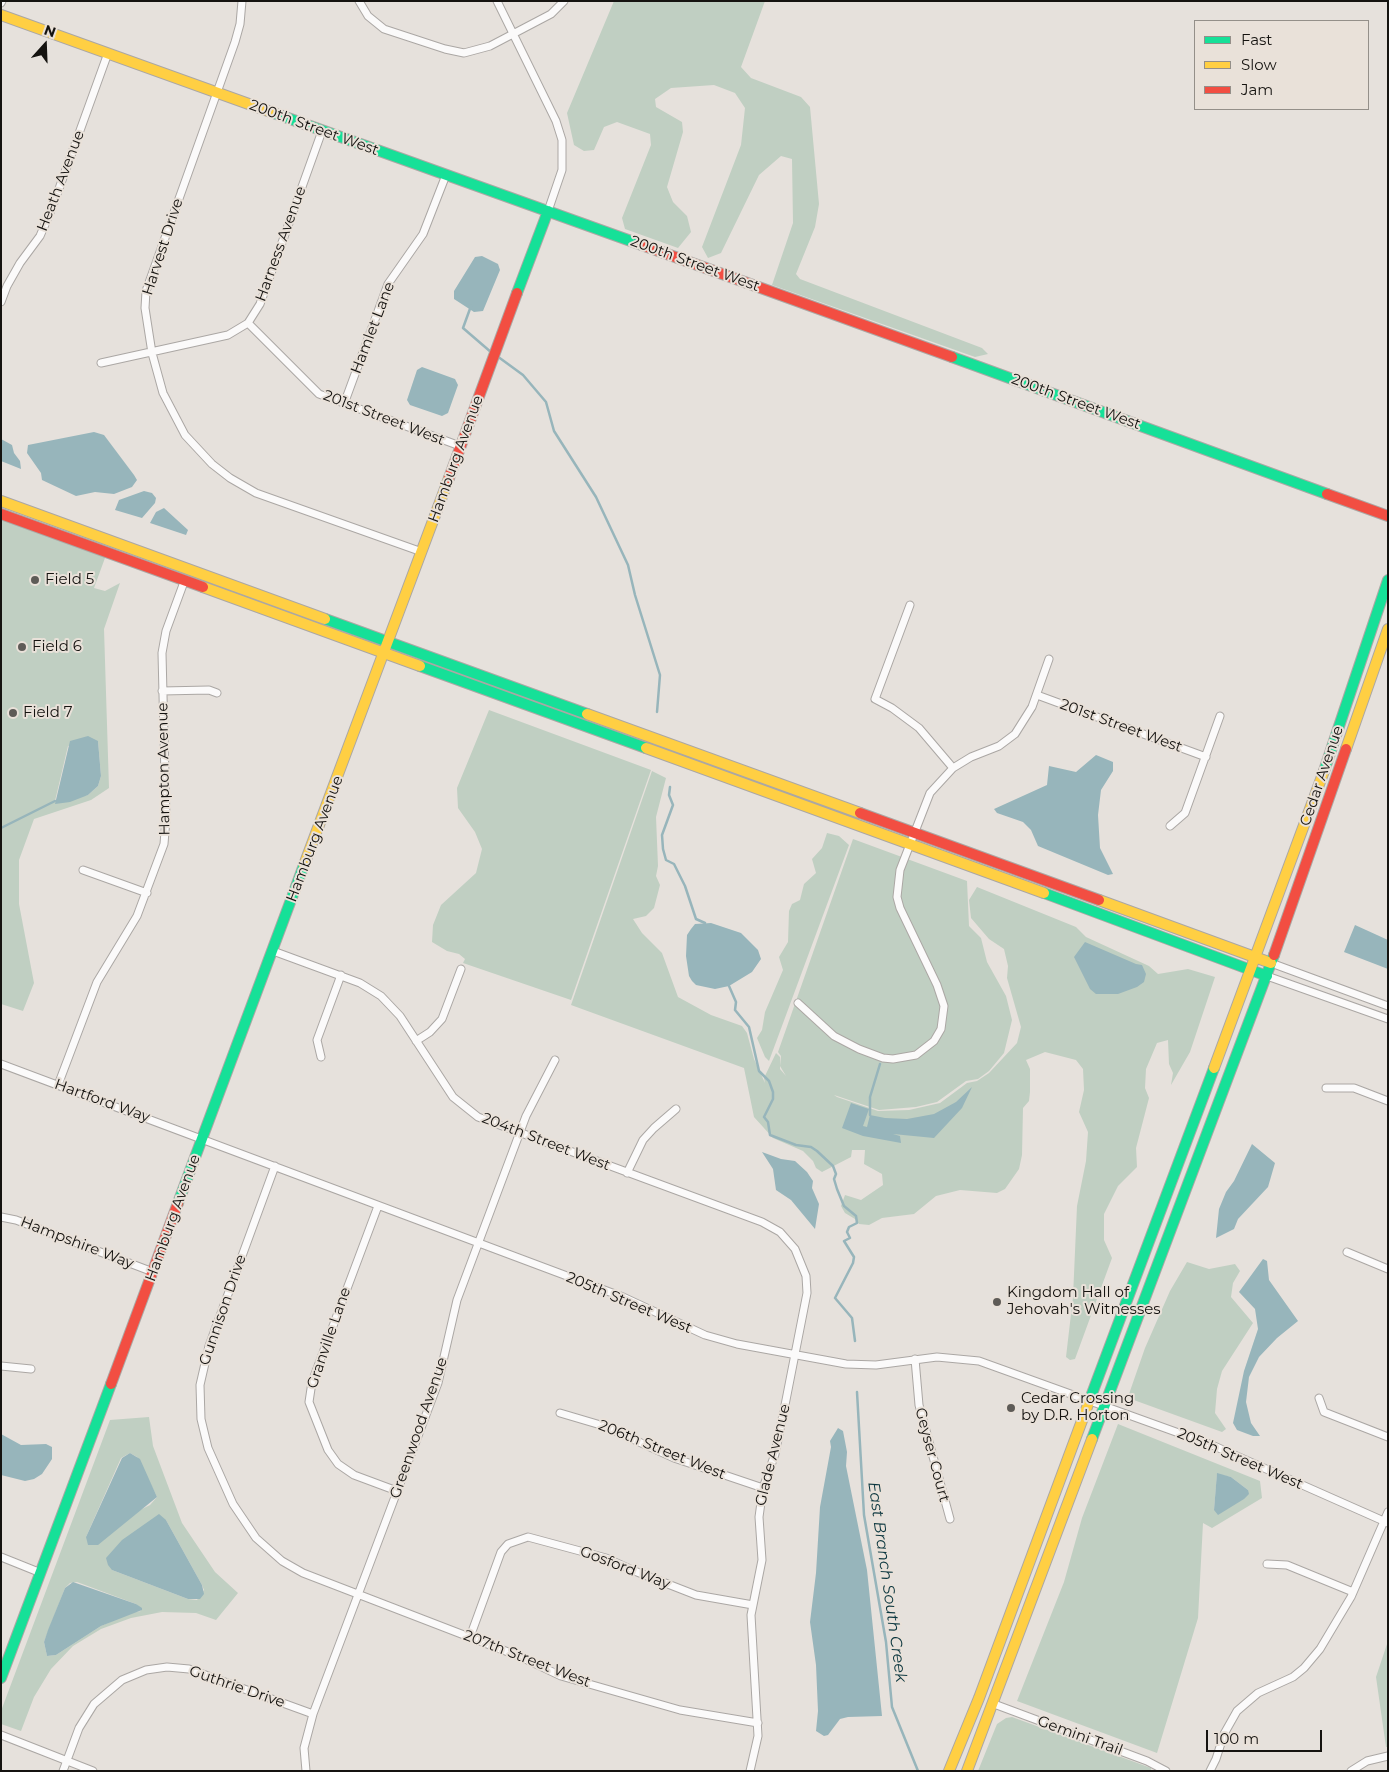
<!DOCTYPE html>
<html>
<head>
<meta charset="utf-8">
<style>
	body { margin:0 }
	#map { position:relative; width:1389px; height:1772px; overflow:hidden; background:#e6e1dc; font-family:Montserrat,sans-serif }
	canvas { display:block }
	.frame { position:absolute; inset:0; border:2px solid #151310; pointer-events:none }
	.legend { position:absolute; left:1194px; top:20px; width:175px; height:90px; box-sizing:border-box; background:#e9e1d9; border:1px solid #948f89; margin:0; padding:6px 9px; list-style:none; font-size:15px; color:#151310 }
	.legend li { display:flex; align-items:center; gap:10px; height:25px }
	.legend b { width:25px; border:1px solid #948f89 }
	.north { position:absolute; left:20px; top:20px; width:50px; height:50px; -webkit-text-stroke:4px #e9e1d9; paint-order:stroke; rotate:20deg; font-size:14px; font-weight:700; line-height:20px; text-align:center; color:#151310 }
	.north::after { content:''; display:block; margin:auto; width:18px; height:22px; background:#151310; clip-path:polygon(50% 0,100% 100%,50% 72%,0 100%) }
	.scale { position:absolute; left:1206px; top:1730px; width:116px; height:22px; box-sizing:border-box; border:2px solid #151310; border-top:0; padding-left:6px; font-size:15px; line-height:18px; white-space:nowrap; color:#151310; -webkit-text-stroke:4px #e9e1d9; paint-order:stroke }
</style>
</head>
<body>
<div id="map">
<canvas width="1389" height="1772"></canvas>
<div class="frame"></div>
<ul class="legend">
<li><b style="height:6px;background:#16e098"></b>Fast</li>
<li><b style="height:6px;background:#ffcf43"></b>Slow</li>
<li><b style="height:6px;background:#f24e42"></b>Jam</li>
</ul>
<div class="north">N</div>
<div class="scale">100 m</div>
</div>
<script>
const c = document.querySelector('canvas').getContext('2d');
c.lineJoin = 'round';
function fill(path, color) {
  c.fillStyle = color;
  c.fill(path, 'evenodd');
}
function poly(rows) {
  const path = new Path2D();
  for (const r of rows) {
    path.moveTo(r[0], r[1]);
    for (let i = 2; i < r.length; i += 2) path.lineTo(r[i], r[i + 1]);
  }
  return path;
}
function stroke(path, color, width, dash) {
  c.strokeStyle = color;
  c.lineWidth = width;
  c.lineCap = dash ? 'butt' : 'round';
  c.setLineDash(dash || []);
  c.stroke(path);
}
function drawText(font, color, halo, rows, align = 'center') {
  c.font = font + ' Montserrat,sans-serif';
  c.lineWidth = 4;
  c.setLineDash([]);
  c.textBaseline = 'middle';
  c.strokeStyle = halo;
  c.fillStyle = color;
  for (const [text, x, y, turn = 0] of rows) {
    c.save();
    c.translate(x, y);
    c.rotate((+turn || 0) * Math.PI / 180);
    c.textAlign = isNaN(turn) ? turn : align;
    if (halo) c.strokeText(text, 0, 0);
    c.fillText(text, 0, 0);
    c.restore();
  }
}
fill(poly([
	[614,1,765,1,741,67,751,78,801,97,810,107,819,204,815,227,796,274,800,279,982,348,988,354,975,357,772,285,793,223,792,159,781,156,759,175,721,253,708,258,702,247,741,145,745,108,735,93,714,85,671,88,655,99,656,107,682,122,683,132,667,187,673,202,687,216,691,232,678,248,625,229,622,218,651,145,650,134,617,122,604,127,594,150,584,151,574,145,567,113],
	[1,508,109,547,94,588,105,591,120,583,104,629,109,788,91,800,34,819,19,860,19,904,34,983,23,1011,1,1004],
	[98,741,101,776,98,786,88,795,55,801,68,746],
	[489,710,651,770,571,1000,463,963,465,959,459,954,447,951,432,942,433,925,441,905,476,873,482,849,475,832,458,808,457,788],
	[652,771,666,778,656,817,658,866,656,876,660,885,654,908,646,916,633,919,642,933,662,953,678,997,711,1015,742,1026,747,1033,754,1059,765,1083,764,1078,776,1053,780,1057,780,1069,786,1076,780,1066,781,1056,778,1052,853,839,967,881,969,926,981,938,987,962,1006,996,1012,1020,1004,1053,989,1071,978,1079,966,1081,937,1102,916,1107,879,1110,834,1095,837,1097,878,1111,909,1110,940,1103,967,1083,977,1081,989,1073,1017,1043,1021,1027,1007,978,1008,966,1004,949,989,939,971,918,969,900,977,887,1076,927,1086,937,1149,966,1158,974,1188,969,1215,977,1190,1052,1171,1085,1173,1073,1169,1064,1168,1040,1157,1043,1146,1069,1145,1088,1149,1098,1136,1148,1137,1167,1118,1186,1104,1214,1104,1240,1112,1258,1075,1359,1070,1360,1066,1357,1073,1297,1077,1206,1086,1161,1088,1132,1079,1112,1084,1090,1083,1069,1076,1060,1045,1052,1026,1060,1030,1069,1030,1092,1029,1101,1023,1108,1022,1155,1019,1169,1005,1189,997,1193,960,1190,936,1196,914,1214,882,1218,869,1225,859,1224,855,1219,845,1213,841,1206,845,1195,861,1200,883,1185,882,1174,864,1164,865,1150,852,1150,851,1157,822,1172,816,1168,813,1161,803,1151,773,1138,754,1117,744,1068,571,1005],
	[827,833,839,836,849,845,769,1061,765,1057,757,1038,762,1030,765,1012,783,970,779,957,788,942,789,911,792,904,800,900,804,884,816,873,812,859,822,848],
	[1187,1262,1209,1269,1235,1264,1240,1271,1233,1283,1231,1297,1253,1323,1222,1371,1217,1389,1215,1413,1226,1429,1222,1432,1131,1399,1129,1394,1145,1348,1170,1291],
	[149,1417,153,1446,182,1523,215,1572,238,1593,216,1620,196,1613,162,1612,131,1618,101,1629,73,1646,51,1669,34,1697,21,1731,1,1724,1,1711,110,1420],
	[130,1453,137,1457,157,1497,150,1505,86,1537,121,1458],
	[166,1520,202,1585,204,1590,197,1600,188,1599,112,1570],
	[77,1582,136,1604,141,1611,130,1613,101,1626,56,1655,47,1656,44,1642,65,1588,70,1583],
	[1118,1424,1260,1481,1262,1498,1212,1528,1203,1523,1198,1618,1157,1753,1017,1701,1064,1582,1082,1518],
	[1217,1474,1231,1477,1248,1490,1214,1510],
	[1388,1641,1388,1747,1386,1747,1376,1677],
	[1012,1717,1151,1768,1151,1771,978,1771,997,1724,1006,1718]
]), '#c0cfc2');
fill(poly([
	[482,256,498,264,500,270,483,311,474,312,454,299,454,291,475,257],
	[422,367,455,379,458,385,448,413,442,416,410,405,407,400,417,370],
	[94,432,104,435,134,475,137,480,132,487,114,494,95,492,76,496,42,480,41,473,27,453,28,445],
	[1,439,12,445,14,453,20,461,21,469,1,461],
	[144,491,152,493,156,498,155,503,142,518,115,510,119,500],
	[164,508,188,530,186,535,150,523,156,512],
	[88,736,98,741,101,776,98,786,88,795,70,802,55,804,70,741],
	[1096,755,1113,762,1113,771,1101,790,1098,815,1100,848,1113,874,1108,875,1038,846,1031,830,1023,822,997,813,994,809,1047,785,1049,766,1076,772],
	[711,923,741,933,758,950,761,959,752,972,729,986,715,989,696,985,692,981,689,976,686,956,687,935,691,929,695,924],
	[1355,925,1388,940,1388,969,1344,952],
	[1085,942,1136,964,1142,965,1146,974,1144,982,1137,987,1118,994,1096,994,1090,989,1074,957],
	[972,1087,962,1108,934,1138,893,1134,900,1136,901,1143,863,1136,842,1128,851,1103,869,1109,863,1126,867,1127,870,1115,885,1118,907,1119,934,1114,956,1102],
	[1252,1144,1275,1163,1268,1187,1238,1219,1234,1229,1216,1238,1219,1209,1226,1192,1234,1181],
	[762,1152,781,1159,795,1161,807,1172,813,1181,812,1188,819,1204,815,1229,791,1200,776,1190,773,1169],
	[1263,1259,1267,1261,1269,1280,1298,1321,1277,1338,1259,1357,1249,1377,1246,1402,1251,1423,1260,1436,1253,1436,1237,1430,1233,1423,1244,1371,1258,1329,1255,1309,1239,1292],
	[838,1428,843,1431,847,1452,846,1466,867,1570,882,1716,848,1717,840,1719,828,1735,824,1736,816,1731,818,1711,816,1665,810,1622,816,1573,820,1507,831,1447,830,1441],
	[1,1434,21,1445,46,1444,52,1447,52,1459,42,1474,34,1479,25,1481,1,1475],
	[130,1453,140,1459,157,1497,98,1545,88,1545,86,1537,122,1458],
	[1217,1473,1231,1477,1248,1490,1249,1494,1244,1499,1218,1515,1214,1510],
	[159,1514,166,1520,202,1585,204,1594,200,1599,188,1599,112,1570,108,1565,106,1558,122,1540],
	[73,1582,136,1604,142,1608,142,1610,101,1626,56,1655,47,1656,44,1642,48,1630,65,1588]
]), '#97b5bb');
stroke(poly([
	[471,306,463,328,492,353],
	[497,356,523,375,546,402,554,431,596,497,628,565,635,595,660,675,657,712],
	[670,787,669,795,673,805,662,835,663,849,666,860,674,864,685,886,696,919,705,923],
	[1,828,55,801],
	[729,986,736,1002,735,1010,749,1027,759,1071,769,1081,773,1092,773,1099,764,1117,768,1122,770,1135,796,1145,811,1147,817,1151,833,1166,836,1174,834,1179,837,1189,844,1206,856,1216,857,1223,849,1227,847,1232,850,1238,844,1241,854,1257,853,1263,835,1298,852,1318,855,1341],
	[870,1115,870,1097,880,1064],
	[857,1392,864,1515,886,1642,892,1707,918,1771]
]), '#97b5bb', 2.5);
const street = poly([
	[242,1,240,24,235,42,146,291,145,308,152,353,163,393,185,435,212,464,230,478,256,493,422,552],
	[359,1,368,16,384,29,445,49,464,53,490,46,551,14,564,1],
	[497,1,556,121,562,140,562,170,548,211],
	[1,3,2,1],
	[1,302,7,286,20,263,40,236,52,208,108,53],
	[248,323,319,394,460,446],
	[101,363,228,335,248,323,260,304,322,131],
	[344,404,388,284,423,234,446,175],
	[910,605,875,699,892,708,919,728,953,768],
	[162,691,209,690,217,693],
	[1037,695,1206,757],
	[1170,826,1185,813,1220,716],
	[83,870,147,893],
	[273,951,360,983,381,996,400,1016,453,1097,478,1117,762,1222,780,1232,795,1249,806,1276,807,1293,786,1400,775,1454,763,1488,759,1517,762,1560,751,1615,758,1736,750,1771],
	[1271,963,1388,1006],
	[1267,976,1388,1019],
	[798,1003,834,1036,859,1049,883,1058,893,1059,916,1055,934,1041,941,1029,944,1006,937,985,900,908,897,897,900,870,930,793,953,768,971,757,999,746,1015,734,1032,707,1049,659],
	[416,1041,430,1032,442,1019,461,969],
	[321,1057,317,1040,341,975],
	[1,1064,623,1297,705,1335,737,1344,846,1364,876,1365,937,1357,979,1361,1212,1445,1388,1523],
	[58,1085,97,982,137,916,164,844,166,819,162,653,166,631,184,582],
	[1326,1088,1354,1088,1388,1101],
	[275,1166,209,1346,200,1385,201,1419,208,1448,233,1504,256,1538,282,1561,303,1573,521,1657,561,1676,680,1710,758,1723],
	[627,1173,643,1140,654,1128,676,1109],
	[378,1206,312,1382,309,1402,328,1450,338,1464,354,1475,397,1491],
	[1,1217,16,1220,153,1272],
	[1347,1252,1388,1269],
	[915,1359,919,1405,950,1519],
	[1,1366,31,1369],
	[1319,1398,1324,1412,1388,1437],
	[560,1413,604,1426,674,1458,763,1488],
	[1,1557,41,1573],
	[1267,1564,1287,1565,1353,1592],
	[470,1637,501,1552,508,1544,528,1537,606,1558,637,1572,696,1595,753,1605],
	[994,1704,1147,1761,1166,1771],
	[1,1735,93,1771],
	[63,1771,79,1728,94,1704,122,1680,146,1670,167,1667,189,1669,313,1714],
	[306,1771,304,1748,313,1714,438,1383,457,1300,526,1116,555,1060],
	[1210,1771,1216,1759,1224,1734,1237,1711,1258,1693,1293,1677,1304,1668,1320,1649,1351,1597,1388,1512],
	[1351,1771,1367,1761,1388,1756]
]);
const fast = poly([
	[271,112,642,245],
	[517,293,548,211],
	[952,357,1327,494],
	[325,619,587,714],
	[420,666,646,748],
	[1324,771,1388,580],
	[1044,893,1267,976],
	[178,1203,304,865],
	[1090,1399,1214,1068],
	[1092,1439,1274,955],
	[1,1678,111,1384]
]);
const slow = poly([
	[1,15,271,112],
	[1,501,325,619],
	[203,587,420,666],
	[587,714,860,813],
	[646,748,1044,893],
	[1346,749,1388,629],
	[304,865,449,478],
	[1099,900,1271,963],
	[1214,1068,1324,771],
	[949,1771,979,1698,1090,1399],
	[967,1771,1092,1439]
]);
const jam = poly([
	[642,245,952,357],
	[449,478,517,293],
	[1327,494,1388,516],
	[1,514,203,587],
	[860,813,1099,900],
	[1274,955,1346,749],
	[111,1384,178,1203]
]);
stroke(street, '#aba7a4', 9);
stroke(fast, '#aba7a4', 12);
stroke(slow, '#aba7a4', 12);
stroke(jam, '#aba7a4', 12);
stroke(street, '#fbfafa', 7);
stroke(fast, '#16e098', 10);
stroke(slow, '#ffcf43', 10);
stroke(jam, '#f24e42', 10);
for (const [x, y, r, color] of [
	[35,580,5,"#5e5b57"],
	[22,647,5,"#5e5b57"],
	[13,713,5,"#5e5b57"],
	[997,1302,5,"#5e5b57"],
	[1011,1408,5,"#5e5b57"]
]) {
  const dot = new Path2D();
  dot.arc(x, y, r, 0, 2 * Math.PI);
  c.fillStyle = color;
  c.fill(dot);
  stroke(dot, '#e9e1d9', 2);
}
drawText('15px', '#151310', '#e9e1d9', [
	["200th Street West",314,128,20],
	["Heath Avenue",61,181,-69],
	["Harness Avenue",281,244,-70],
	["Harvest Drive",163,247,-72],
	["200th Street West",695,264,20],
	["Hamlet Lane",373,328,-69],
	["200th Street West",1076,402,20],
	["201st Street West",384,418,21],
	["Hamburg Avenue",456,459,-70],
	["201st Street West",1121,726,20],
	["Hampton Avenue",164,769,-91],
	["Cedar Avenue",1322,776,-71],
	["Hamburg Avenue",315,839,-69],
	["Hartford Way",102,1101,20],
	["204th Street West",546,1142,21],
	["Hamburg Avenue",173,1218,-70],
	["Hampshire Way",77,1243,21],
	["205th Street West",629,1303,23],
	["Gunnison Drive",223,1310,-71],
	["Granville Lane",329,1338,-71],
	["Greenwood Avenue",419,1428,-71],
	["206th Street West",662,1450,22],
	["Glade Avenue",773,1455,-76],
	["Geyser Court",932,1455,75],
	["205th Street West",1240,1459,23],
	["Gosford Way",625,1568,21],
	["207th Street West",527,1659,21],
	["Guthrie Drive",237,1687,19],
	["Gemini Trail",1080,1736,20]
]);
drawText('15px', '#151310', '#e9e1d9', [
	["Field 5",45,580],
	["Field 6",32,647],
	["Field 7",23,713],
	["Kingdom Hall of",1007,1293],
	["Jehovah's Witnesses",1007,1310],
	["Cedar Crossing",1021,1399],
	["by D.R. Horton",1021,1416]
], 'left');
drawText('italic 16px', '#09353e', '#e9e1d9', [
	["East Branch South Creek",887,1582,82]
]);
</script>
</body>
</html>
